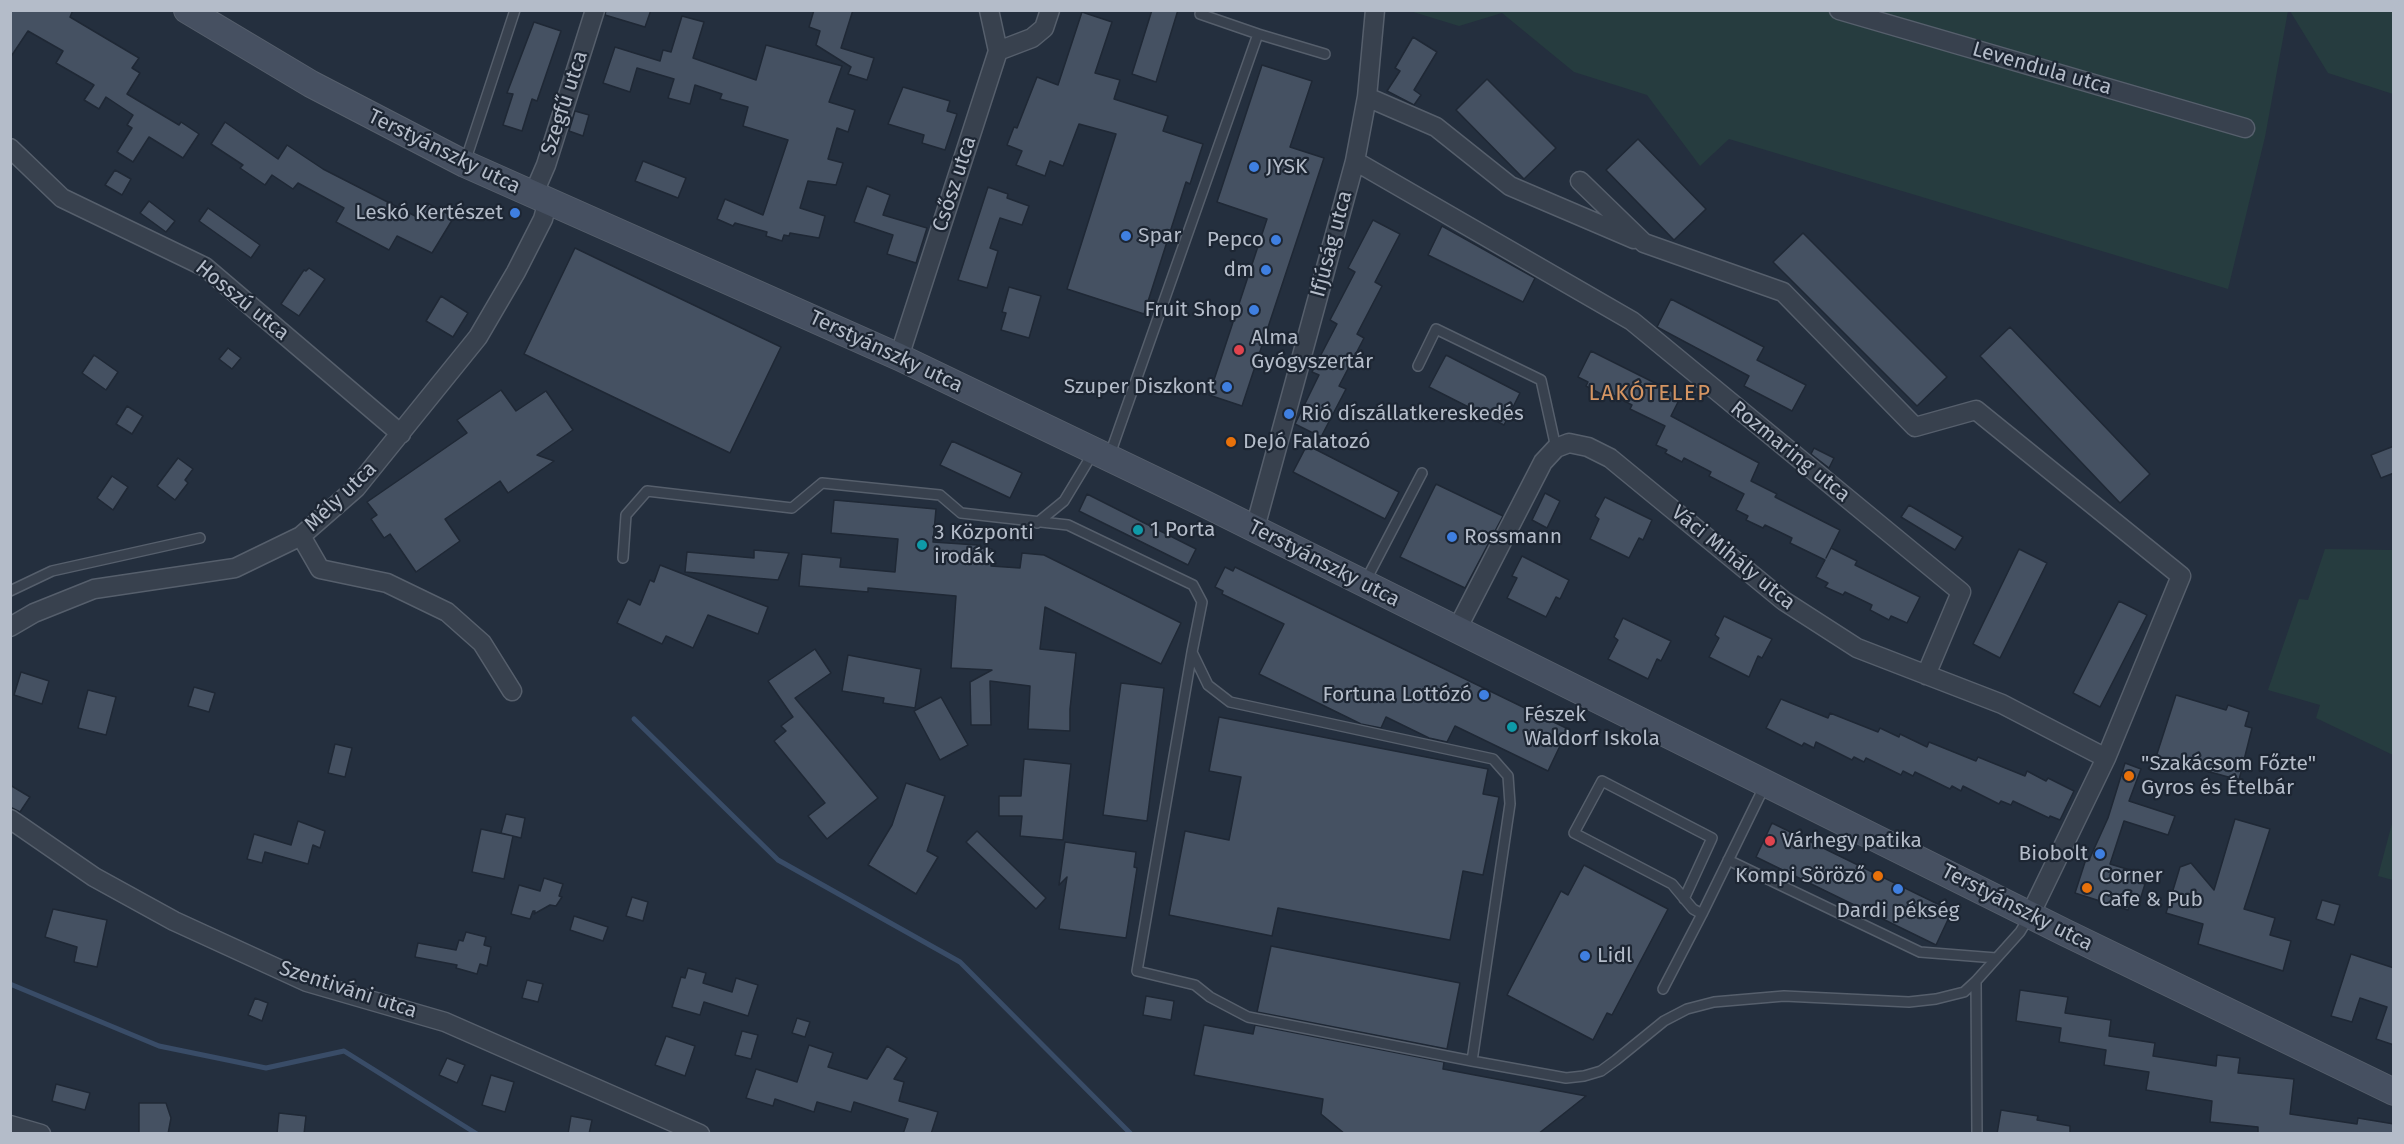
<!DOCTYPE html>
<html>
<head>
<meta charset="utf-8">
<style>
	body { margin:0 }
	#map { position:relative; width:2404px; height:1144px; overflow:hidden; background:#242f3e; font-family:"Fira Sans",sans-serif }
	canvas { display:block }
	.frame { position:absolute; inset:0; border:12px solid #b4bcc9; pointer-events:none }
</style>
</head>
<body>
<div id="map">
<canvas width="2404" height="1144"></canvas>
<div class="frame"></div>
</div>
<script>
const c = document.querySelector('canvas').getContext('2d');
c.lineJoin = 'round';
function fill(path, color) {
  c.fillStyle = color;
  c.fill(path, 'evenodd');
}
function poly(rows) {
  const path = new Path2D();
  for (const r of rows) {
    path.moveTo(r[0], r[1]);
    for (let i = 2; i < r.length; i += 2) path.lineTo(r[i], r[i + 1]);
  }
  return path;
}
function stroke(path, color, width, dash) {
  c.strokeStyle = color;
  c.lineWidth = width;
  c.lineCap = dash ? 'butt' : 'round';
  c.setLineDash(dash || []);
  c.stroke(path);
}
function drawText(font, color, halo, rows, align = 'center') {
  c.font = font + ' "Fira Sans",sans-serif';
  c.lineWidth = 4.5;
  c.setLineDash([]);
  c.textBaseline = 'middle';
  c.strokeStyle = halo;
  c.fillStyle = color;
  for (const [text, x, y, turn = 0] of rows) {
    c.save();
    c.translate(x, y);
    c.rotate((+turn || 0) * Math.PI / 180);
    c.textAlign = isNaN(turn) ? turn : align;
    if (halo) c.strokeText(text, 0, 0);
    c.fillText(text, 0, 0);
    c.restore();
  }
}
fill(poly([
	[1410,11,2288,11,2265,137,2228,289,1729,139,1700,166,1647,95,1574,72,1502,13,1459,26],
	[2290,11,2393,11,2393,94,2328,73],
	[2325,549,2393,550,2393,755,2316,718,2320,705,2268,690,2299,599,2308,600],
	[2393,820,2394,880,2393,880,2378,876]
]), '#263c3f');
stroke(poly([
	[634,719,778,860,960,962,1131,1134],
	[10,984,159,1046,266,1068,344,1051,477,1134]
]), '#394c67', 5);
const building = poly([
	[10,10,73,10,70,17,139,58,132,68,140,73,127,94,179,125,181,122,199,134,183,158,149,137,133,162,117,152,132,128,127,125,133,115,106,97,99,109,84,100,94,85,56,63,63,51,28,31,10,58,10,10],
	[606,10,651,10,645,27,605,15,606,10],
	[814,10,853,10,841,48,874,58,867,80,848,74,851,67,816,45,820,31,809,27,814,10],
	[1152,10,1178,10,1156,82,1132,74,1152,10],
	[1082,12,1112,22,1095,73,1120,80,1114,99,1168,116,1163,131,1203,144,1190,184,1186,182,1144,314,1067,289,1116,134,1079,124,1063,166,1050,161,1045,176,1016,165,1022,151,1007,145,1014,127,1017,128,1037,77,1058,85,1082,12],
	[682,16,704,22,693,58,756,80,766,45,842,66,829,102,855,110,848,132,837,128,828,159,843,163,836,185,808,181,800,208,825,216,819,238,790,233,789,236,784,235,782,241,766,236,767,232,735,223,733,226,717,219,725,199,763,215,788,140,743,126,748,107,720,99,722,94,695,85,690,104,668,98,674,79,637,68,630,92,603,83,615,47,660,61,663,50,671,52,682,16],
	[534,22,561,31,537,101,532,99,522,131,503,125,513,94,507,93,534,22],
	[1413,37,1437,52,1414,90,1421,95,1414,105,1387,91,1400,71,1395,68,1413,37],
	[1262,65,1312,81,1290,147,1324,158,1242,406,1209,395,1267,219,1217,202,1262,65],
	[1487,79,1556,148,1524,179,1456,110,1487,79],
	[903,87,950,101,947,111,957,114,945,150,922,143,924,135,888,124,903,87],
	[575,111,589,115,583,136,569,131,575,111],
	[225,122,278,159,287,145,323,169,419,218,427,203,454,217,432,253,397,236,389,250,336,222,344,208,298,183,293,189,272,175,265,185,240,168,243,165,211,144,225,122],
	[1638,139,1706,209,1674,240,1606,170,1638,139],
	[643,161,686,178,678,198,635,181,643,161],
	[115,170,131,179,122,195,105,185,115,170],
	[867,186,890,195,883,215,927,228,916,263,887,254,893,235,854,222,867,186],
	[988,187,1008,194,1007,198,1029,206,1022,225,1000,218,990,248,998,251,987,288,958,280,988,187],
	[149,201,175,221,166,232,140,213,149,201],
	[208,208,260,245,251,258,199,221,208,208],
	[1373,220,1400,234,1375,282,1382,286,1357,334,1364,338,1339,386,1346,389,1321,437,1295,424,1319,375,1312,372,1337,324,1330,320,1355,272,1348,268,1373,220],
	[1442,226,1535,278,1523,302,1428,255,1442,226],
	[1803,233,1947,377,1917,406,1773,262,1803,233],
	[575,248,781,347,730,453,524,354,575,248],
	[309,268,325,279,299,316,281,304,304,270,306,271,309,268],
	[1009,287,1041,296,1029,338,1001,330,1006,313,1002,312,1009,287],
	[441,296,468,313,453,337,426,321,441,296],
	[1671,299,1764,347,1757,360,1806,385,1792,411,1744,386,1749,376,1657,327,1671,299],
	[2010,327,2150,474,2120,503,1980,356,2010,327],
	[228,348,241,358,232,369,219,359,228,348],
	[1591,351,1681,396,1671,416,1759,463,1751,481,1777,494,1775,497,1840,530,1826,558,1831,548,1857,561,1855,565,1920,597,1907,623,1891,616,1889,620,1870,610,1872,605,1845,592,1843,595,1825,587,1828,583,1816,577,1825,560,1790,543,1792,538,1765,525,1763,528,1746,520,1748,516,1736,510,1744,494,1709,476,1711,472,1684,458,1682,462,1665,453,1667,450,1656,445,1665,426,1630,409,1632,405,1605,391,1603,395,1586,386,1588,382,1578,377,1591,351],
	[94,355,118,372,106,390,82,373,94,355],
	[1446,355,1520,393,1504,425,1429,387,1446,355],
	[501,390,516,411,546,391,573,430,537,455,554,461,508,493,500,481,445,519,460,541,416,572,390,534,384,538,371,519,377,515,367,502,467,433,457,420,501,390],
	[127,406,143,416,132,434,116,424,127,406],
	[952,441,1022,473,1010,498,940,465,952,441],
	[1307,445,1399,492,1385,519,1293,472,1307,445],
	[2394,446,2394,473,2381,478,2371,455,2394,446],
	[1814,448,1834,458,1829,468,1811,454,1814,448],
	[178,458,193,469,185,480,188,483,175,500,157,486,178,458],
	[112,476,128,487,113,510,97,498,112,476],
	[1436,484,1503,516,1465,588,1400,557,1436,484],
	[1545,493,1560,501,1547,528,1532,520,1545,493],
	[1087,494,1196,549,1188,565,1079,511,1087,494],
	[1605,497,1652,520,1643,540,1639,538,1629,558,1590,539,1599,519,1595,516,1605,497],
	[834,500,936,509,933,542,977,545,977,548,992,549,991,566,1020,568,1022,553,1044,555,1181,623,1161,664,1045,607,1040,649,1076,653,1070,709,1070,731,1028,729,1030,686,990,681,991,725,971,725,970,682,992,670,951,668,956,596,868,588,868,592,799,586,802,554,841,558,840,567,895,572,898,539,831,533,834,500],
	[1909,505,1963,537,1955,550,1901,517,1909,505],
	[2019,549,2047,563,2000,658,1973,644,2019,549],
	[754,550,789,553,778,580,685,572,687,552,754,558,754,550],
	[1522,556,1569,580,1560,599,1556,597,1546,617,1507,598,1517,578,1512,576,1522,556],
	[660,565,768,607,758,634,708,615,693,648,666,636,662,644,617,623,628,599,640,605,650,580,654,582,660,565],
	[1225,567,1233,571,1235,567,1568,729,1548,771,1455,726,1447,742,1429,738,1386,717,1381,728,1361,724,1259,674,1284,624,1222,594,1223,591,1215,587,1225,567],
	[2119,601,2147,615,2100,707,2073,693,2119,601],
	[1724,616,1772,639,1762,658,1758,656,1749,677,1709,657,1719,638,1715,635,1724,616],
	[1623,618,1671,641,1661,661,1657,659,1648,679,1608,659,1618,640,1614,637,1623,618],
	[815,649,831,673,795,698,878,798,827,839,808,816,825,803,774,741,786,731,781,726,793,717,768,681,815,649],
	[848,655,921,669,915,708,883,703,884,698,842,691,848,655],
	[21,672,49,681,42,704,14,695,21,672],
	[1121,683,1164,688,1147,821,1103,815,1121,683],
	[194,687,215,693,209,712,188,706,194,687],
	[88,690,116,697,106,735,78,728,88,690],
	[2176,695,2226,710,2228,705,2249,712,2245,726,2252,728,2239,780,2156,757,2176,695],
	[941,697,968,745,940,760,914,711,941,697],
	[1781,699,1828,718,1830,713,1878,732,1880,728,1899,737,1900,734,1927,747,1929,742,1976,761,1978,757,2025,776,2027,771,2046,781,2048,778,2074,791,2060,820,2050,816,2049,818,2013,801,2011,805,2001,801,1999,804,1963,786,1961,791,1952,786,1950,789,1915,772,1913,776,1903,771,1901,775,1866,758,1864,762,1854,757,1852,760,1816,742,1814,748,1804,743,1802,746,1766,728,1781,699],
	[1219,717,1488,769,1483,794,1499,797,1483,875,1463,871,1450,940,1278,908,1272,936,1169,915,1185,831,1229,840,1241,777,1209,771,1219,717],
	[335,744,352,748,345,777,328,773,335,744],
	[1024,759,1071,764,1063,840,1020,836,1022,816,999,816,999,796,1021,796,1024,759],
	[2125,763,2141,769,2129,801,2175,816,2168,835,2124,821,2110,864,2140,873,2137,882,2145,884,2140,900,2132,898,2128,910,2075,893,2086,859,2089,860,2108,818,2125,763],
	[906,783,945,796,927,851,938,857,916,894,868,865,892,825,906,783],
	[10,785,30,797,20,812,10,807,10,785],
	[506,814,525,818,521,838,501,833,506,814],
	[2235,819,2270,829,2244,909,2275,918,2270,935,2291,941,2283,971,2198,944,2203,924,2166,913,2180,867,2191,863,2214,890,2235,819],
	[298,821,325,831,320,848,313,845,308,864,265,852,262,863,247,859,254,834,291,845,298,821],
	[1772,823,1952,911,1936,945,1756,857,1772,823],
	[481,829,513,836,504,879,472,872,481,829],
	[977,831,1046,898,1036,909,966,842,977,831],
	[1065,842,1136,852,1134,867,1137,868,1126,938,1059,929,1067,877,1059,885,1065,842],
	[1584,865,1668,909,1612,1015,1607,1013,1593,1040,1507,995,1561,891,1568,895,1584,865],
	[544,878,563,884,559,896,562,897,556,906,550,905,534,914,535,911,533,911,530,919,511,914,519,885,540,891,544,878],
	[632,897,648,902,643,921,626,916,632,897],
	[2322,900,2340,905,2334,925,2316,919,2322,900],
	[53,909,107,920,97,967,74,962,77,947,45,937,53,909],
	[574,916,608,927,603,941,570,930,574,916],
	[466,932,486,937,484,945,491,947,487,966,480,964,477,974,456,968,457,965,415,957,418,943,456,950,459,940,463,941,466,932],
	[1271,946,1460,983,1447,1049,1257,1012,1271,946],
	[2351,954,2394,968,2394,1045,2376,1039,2387,1007,2360,998,2352,1022,2331,1016,2351,954],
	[688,968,706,973,703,983,732,992,736,978,758,985,748,1016,704,1002,700,1015,672,1007,681,977,685,978,688,968],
	[527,980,543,984,538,1002,522,998,527,980],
	[2020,990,2068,997,2065,1013,2111,1020,2109,1036,2155,1043,2153,1056,2216,1066,2217,1055,2240,1058,2238,1073,2294,1079,2290,1114,2357,1124,2358,1118,2394,1124,2394,1134,2258,1134,2258,1127,2210,1122,2212,1101,2146,1090,2149,1072,2104,1065,2106,1050,2059,1042,2061,1028,2016,1021,2020,990],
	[1146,996,1174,1001,1171,1020,1143,1015,1146,996],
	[255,998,268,1003,262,1021,248,1015,255,998],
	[797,1018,810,1022,805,1037,792,1033,797,1018],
	[1204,1025,1253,1034,1255,1025,1444,1062,1443,1069,1586,1096,1538,1134,1345,1134,1321,1114,1323,1099,1194,1075,1204,1025],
	[742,1031,758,1035,751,1059,735,1055,742,1031],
	[666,1036,695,1046,685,1076,655,1065,666,1036],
	[809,1045,833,1053,828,1067,867,1079,887,1046,907,1058,894,1079,904,1082,899,1101,938,1112,931,1134,903,1134,908,1119,854,1102,851,1112,817,1102,814,1112,775,1099,773,1106,746,1098,756,1069,797,1082,809,1045],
	[447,1058,465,1065,457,1083,439,1075,447,1058],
	[491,1075,514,1082,505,1112,482,1105,491,1075],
	[56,1084,90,1093,85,1110,52,1101,56,1084],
	[139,1103,166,1103,171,1118,168,1134,139,1134,139,1103],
	[2001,1110,2038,1116,2037,1120,2070,1126,2070,1134,1997,1134,2001,1110],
	[279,1113,306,1116,304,1134,277,1134,279,1113],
	[571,1116,592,1120,589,1134,568,1134,571,1116]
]);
fill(building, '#455162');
stroke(building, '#1f2835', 1.5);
const lane = poly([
	[1258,34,1325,54],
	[465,162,515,10],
	[1418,366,1436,329,1541,380,1556,448],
	[1109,457,1258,34,1200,14],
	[1037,523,1064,501,1093,453],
	[623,558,626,515,647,491,792,508,822,483,940,495,961,513,1068,525,1193,585,1202,602,1192,652,1208,685,1230,702,1493,759,1508,776,1510,804,1472,1061,1566,1078,1584,1076,1601,1071,1616,1060,1664,1021,1687,1009,1714,1002,1784,996,1909,1002,1936,999,1964,992,1976,981,2020,932,2029,917],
	[1365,582,1422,473],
	[10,591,52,571,200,538],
	[1192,652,1137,971,1195,985,1210,997,1248,1017,1472,1061],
	[1728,860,1920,952,1996,958],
	[1684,899,1712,838,1602,781,1574,833,1672,884,1693,909,1702,914,1765,785],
	[1976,981,1977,1134],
	[1663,989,1702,914]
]);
const street = poly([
	[1839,10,2245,128],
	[998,51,1032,38,1044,28,1050,10],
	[1367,97,1436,127,1510,186,1634,239],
	[10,148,62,198,205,267,401,434],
	[1355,161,1632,321,1961,592,1926,675],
	[1580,181,1644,243,1783,292,1915,427,1976,410,2181,576,2106,758,2030,915],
	[533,195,546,165,595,10],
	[899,357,998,51,989,10],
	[1255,528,1355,161,1367,97,1375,10],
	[301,536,320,569,387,583,447,612,482,643,512,691],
	[10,627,34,613,94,589,235,568,301,536,356,488,478,337,516,272,543,219,548,201],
	[1456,631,1543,462,1556,448,1569,443,1588,447,1610,458,1784,601,1857,648,2002,704,2106,758],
	[10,819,94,877,174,921,307,982,445,1022,700,1134],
	[10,1125,41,1134]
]);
const secondary = poly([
	[187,10,311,84,465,164,899,357,1203,503,2066,933,2394,1092]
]);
stroke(lane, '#565f6c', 12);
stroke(street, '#565f6c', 21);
stroke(secondary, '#565f6c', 28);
stroke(lane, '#38414e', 9);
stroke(street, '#38414e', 18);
stroke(secondary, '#465061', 26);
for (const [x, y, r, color] of [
	[1254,167,6,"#3f7fe0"],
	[515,213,6,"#3f7fe0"],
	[1126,236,6,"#3f7fe0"],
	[1276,240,6,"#3f7fe0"],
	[1266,270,6,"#3f7fe0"],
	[1254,310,6,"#3f7fe0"],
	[1239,350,6,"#e0444e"],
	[1227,387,6,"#3f7fe0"],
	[1289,414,6,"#3f7fe0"],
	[1231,442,6,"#e8710a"],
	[1138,530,6,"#0f9aa8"],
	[1452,537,6,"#3f7fe0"],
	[922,545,6,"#0f9aa8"],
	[1484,695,6,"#3f7fe0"],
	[1512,727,6,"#0f9aa8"],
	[2129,776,6,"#e8710a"],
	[1770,841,6,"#e0444e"],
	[2100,854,6,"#3f7fe0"],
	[1878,876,6,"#e8710a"],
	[2087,888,6,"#e8710a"],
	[1898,889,6,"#3f7fe0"],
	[1585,956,6,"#3f7fe0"]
]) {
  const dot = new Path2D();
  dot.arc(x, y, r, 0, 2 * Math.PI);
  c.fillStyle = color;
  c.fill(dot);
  stroke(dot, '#1d2633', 2);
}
drawText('21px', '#b4bcc9', '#1d2633', [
	["Levendula utca",2042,69,16],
	["Szegfű utca",565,103,-72],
	["Terstyánszky utca",444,152,26],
	["Csősz utca",955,184,-72],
	["Ifjúság utca",1332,244,-75],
	["Hosszú utca",242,301,39],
	["Terstyánszky utca",886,352,25],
	["Rozmaring utca",1790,452,39],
	["Mély utca",341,497,-44],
	["Váci Mihály utca",1733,558,39],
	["Terstyánszky utca",1324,564,27],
	["Terstyánszky utca",2017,908,27],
	["Szentiváni utca",348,990,18]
]);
drawText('21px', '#b4bcc9', '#1d2633', [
	["JYSK",1266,167],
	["Leskó Kertészet",503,213,"right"],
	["Spar",1138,236],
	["Pepco",1264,240,"right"],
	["dm",1254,270,"right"],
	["Fruit Shop",1242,310,"right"],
	["Alma",1251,338],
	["Gyógyszertár",1251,362],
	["Szuper Diszkont",1215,387,"right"],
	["Rió díszállatkereskedés",1301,414],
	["DeJó Falatozó",1243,442],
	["1 Porta",1150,530],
	["3 Központi",934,533],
	["irodák",934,557],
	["Rossmann",1464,537],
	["Fortuna Lottózó",1472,695,"right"],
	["Fészek",1524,715],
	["Waldorf Iskola",1524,739],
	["\"Szakácsom Főzte\"",2141,764],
	["Gyros és Ételbár",2141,788],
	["Várhegy patika",1782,841],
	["Biobolt",2088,854,"right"],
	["Kompi Söröző",1866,876,"right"],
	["Corner",2099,876],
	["Cafe & Pub",2099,900],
	["Dardi pékség",1898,911,"center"],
	["Lidl",1597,956]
], 'left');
c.letterSpacing = '1.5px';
drawText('22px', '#d59563', '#1d2633', [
	["LAKÓTELEP",1650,394]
]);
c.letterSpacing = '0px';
</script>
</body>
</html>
